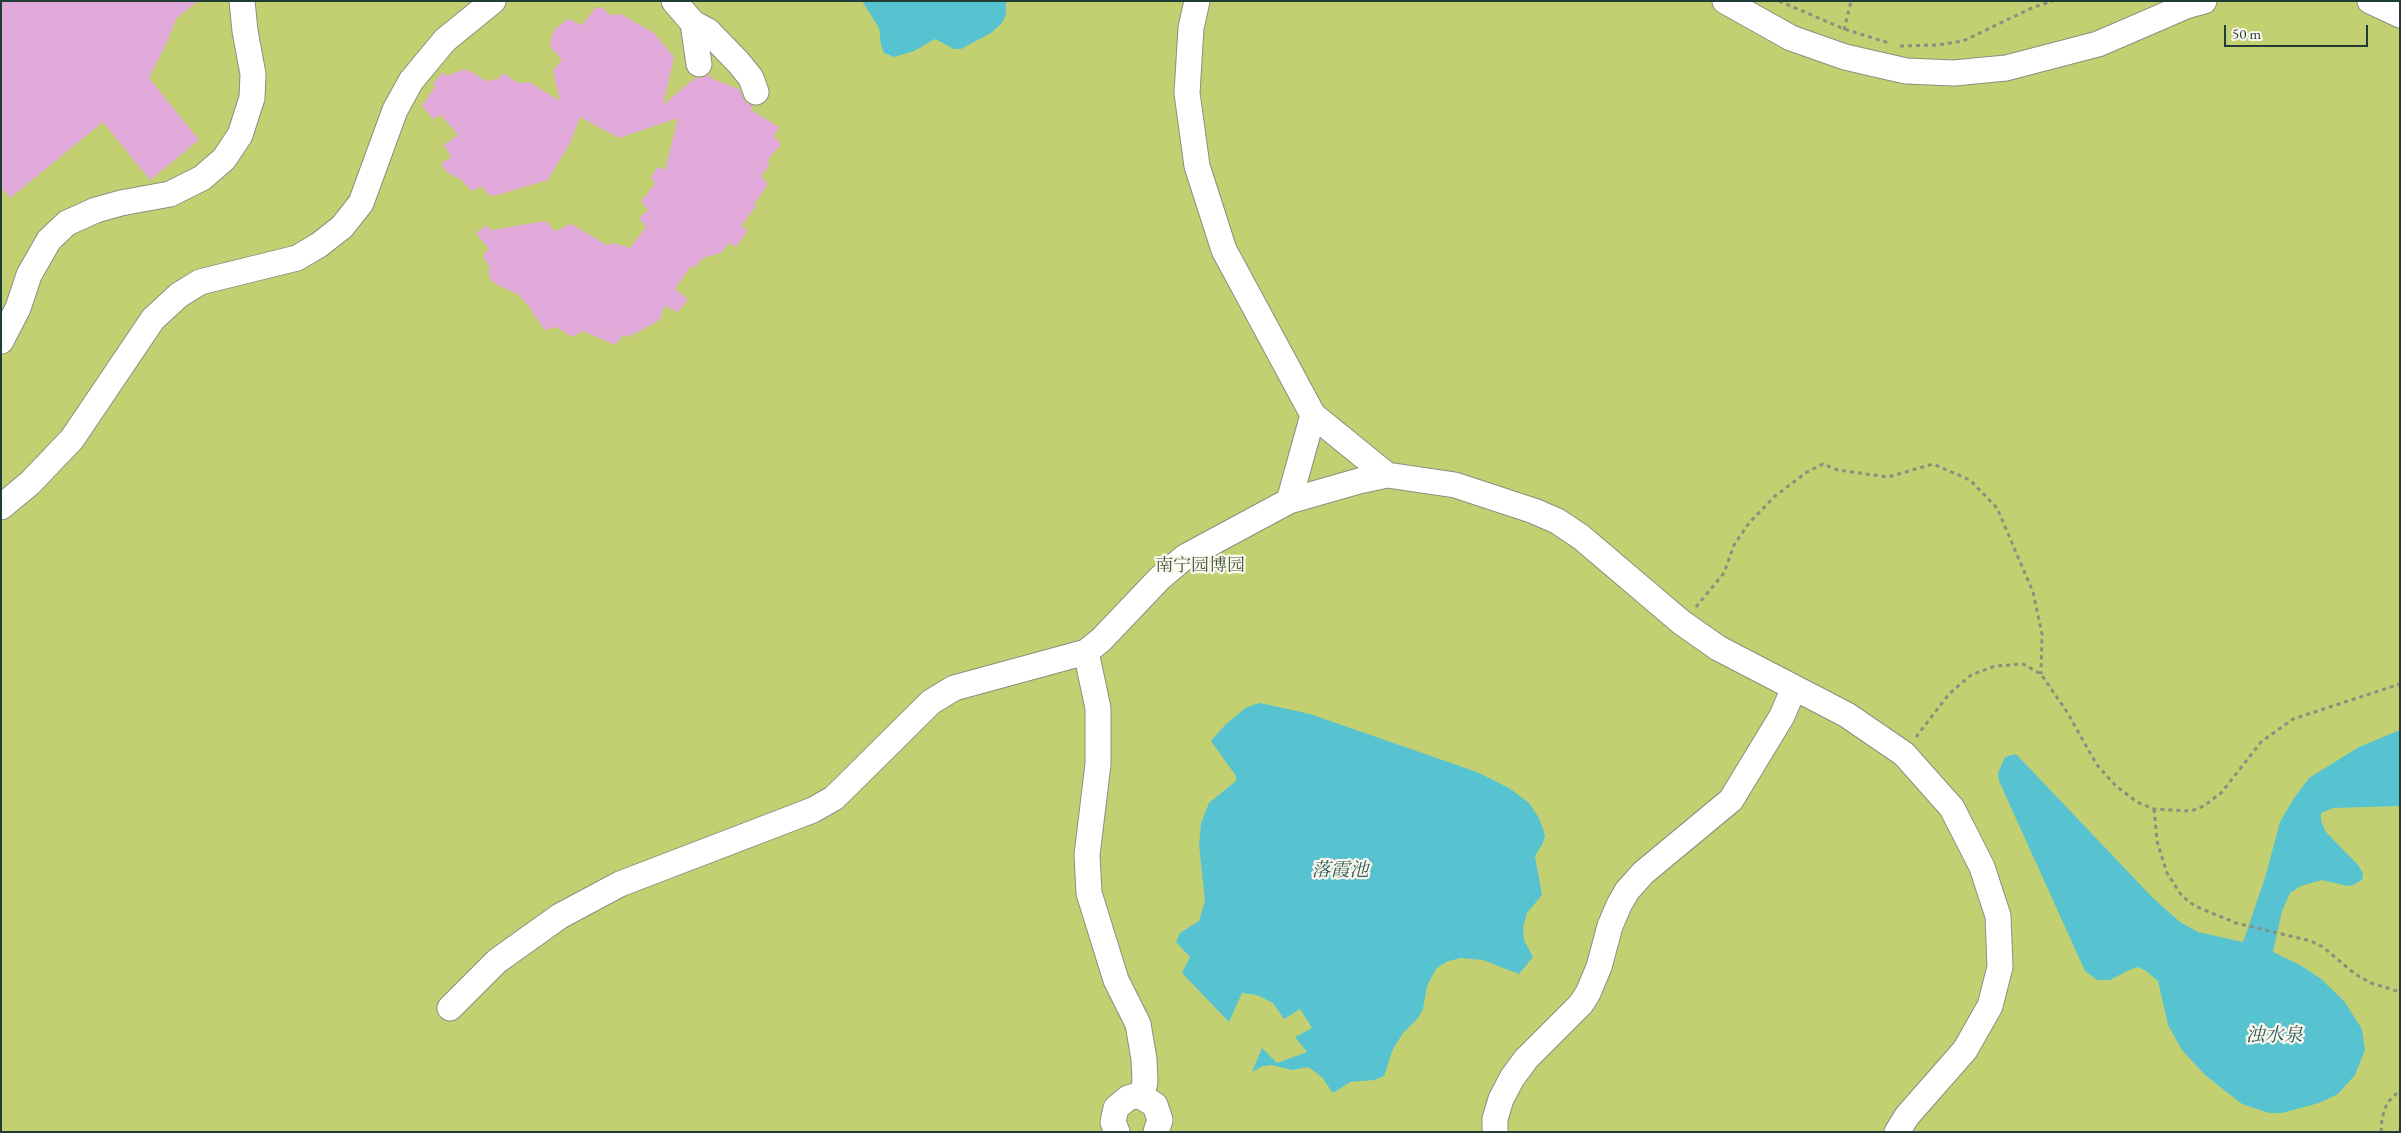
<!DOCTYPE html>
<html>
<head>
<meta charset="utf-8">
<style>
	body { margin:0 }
	#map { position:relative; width:2401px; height:1133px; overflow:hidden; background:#f3e4c9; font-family:"EB Garamond",serif }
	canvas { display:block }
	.frame { position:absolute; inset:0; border:2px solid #1f3d34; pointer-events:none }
	.scale { position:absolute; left:2224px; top:25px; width:144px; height:22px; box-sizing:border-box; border:2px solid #1f3d34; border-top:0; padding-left:6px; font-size:15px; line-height:18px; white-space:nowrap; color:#1f3d34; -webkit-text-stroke:4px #fbf7ec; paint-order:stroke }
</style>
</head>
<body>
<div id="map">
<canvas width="2401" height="1133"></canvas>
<div class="frame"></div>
<div class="scale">50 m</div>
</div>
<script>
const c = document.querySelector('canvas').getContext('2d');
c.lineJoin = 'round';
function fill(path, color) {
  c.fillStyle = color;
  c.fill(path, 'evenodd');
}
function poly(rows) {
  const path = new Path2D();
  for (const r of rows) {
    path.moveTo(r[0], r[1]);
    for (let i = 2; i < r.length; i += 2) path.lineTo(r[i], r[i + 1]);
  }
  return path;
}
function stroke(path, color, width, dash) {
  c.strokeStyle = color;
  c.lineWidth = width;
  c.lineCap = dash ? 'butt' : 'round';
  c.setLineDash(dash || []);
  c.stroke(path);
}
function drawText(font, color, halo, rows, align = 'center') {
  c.font = font + ' "EB Garamond","Noto Serif SC",serif';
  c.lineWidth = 4.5;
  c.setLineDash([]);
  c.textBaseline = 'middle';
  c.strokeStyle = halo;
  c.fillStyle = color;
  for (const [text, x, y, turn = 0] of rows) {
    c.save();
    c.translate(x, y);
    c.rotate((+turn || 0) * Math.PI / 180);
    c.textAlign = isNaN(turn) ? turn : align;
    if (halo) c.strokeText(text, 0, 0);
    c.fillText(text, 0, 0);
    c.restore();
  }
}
fill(poly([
	[1,1,2400,1,2400,1132,1,1132]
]), '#c3d072');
fill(poly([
	[862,1,1006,1,1006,15,1002,23,991,33,961,49,954,49,935,39,914,51,894,57,884,53,881,45,879,28],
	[1260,703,1310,714,1477,772,1509,788,1529,803,1539,818,1545,835,1543,843,1535,856,1542,895,1527,913,1523,927,1524,940,1533,957,1519,974,1483,960,1460,958,1446,962,1436,969,1427,986,1423,1009,1418,1018,1403,1033,1393,1049,1384,1076,1374,1080,1350,1082,1335,1092,1332,1092,1322,1077,1308,1067,1292,1070,1271,1065,1263,1066,1252,1072,1262,1048,1277,1063,1307,1052,1295,1037,1312,1028,1300,1009,1284,1019,1273,1003,1257,995,1242,993,1229,1022,1182,973,1190,957,1176,942,1180,933,1199,921,1205,900,1199,845,1201,823,1209,803,1236,781,1236,776,1211,741,1226,724,1247,707],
	[2400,730,2400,806,2333,808,2321,813,2321,821,2326,832,2357,864,2363,873,2362,880,2353,885,2347,886,2322,880,2301,886,2290,893,2282,911,2273,952,2300,965,2320,978,2344,1001,2362,1029,2365,1050,2355,1075,2338,1094,2319,1103,2282,1113,2269,1113,2242,1104,2205,1075,2182,1050,2168,1025,2158,981,2146,971,2138,967,2129,970,2110,980,2097,980,2085,971,1999,781,1998,773,2005,757,2016,754,2153,898,2180,922,2198,932,2243,942,2265,878,2280,822,2294,798,2309,778,2359,747]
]), '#57c3d1');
fill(poly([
	[1,1,198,1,176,19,167,42,149,78,199,140,150,180,103,122,10,198,1,187],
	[596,7,602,8,611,15,621,14,654,33,674,57,663,105,695,78,702,78,709,75,713,79,739,89,746,103,753,106,751,110,779,127,774,136,781,144,767,161,770,165,761,176,768,184,754,204,756,206,741,226,748,230,736,247,729,243,721,253,703,258,694,268,691,266,675,289,688,299,678,312,664,306,660,319,655,323,628,337,623,335,615,345,583,331,572,337,557,327,545,330,531,311,532,310,519,295,494,283,490,278,488,274,490,268,483,256,489,249,476,233,486,226,492,230,545,221,555,231,571,224,607,245,614,243,630,248,646,227,639,218,648,210,641,201,655,184,651,177,658,167,665,170,678,118,619,138,580,117,571,141,548,180,494,196,488,194,481,186,472,191,461,180,447,172,441,164,451,157,444,145,458,135,441,115,433,119,422,106,435,87,433,84,443,72,447,76,462,70,468,70,486,81,498,79,503,73,518,83,529,82,560,101,553,71,562,59,550,47,552,36,556,28,568,19,582,25]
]), '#e0a9d9');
const minor = poly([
	[674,1,693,23,708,31,739,63,751,78,756,92],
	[1197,1,1191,28,1187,93,1197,166,1224,250,1313,415],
	[1725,1,1791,38,1845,57,1906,71,1954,73,2006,68,2098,44,2186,6,2204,1],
	[2370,1,2400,15],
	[693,23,699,64],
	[1,341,18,308,29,275,49,240,67,223,96,210,121,203,170,194,202,178,224,159,240,135,252,98,253,74,245,31,242,1],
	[1289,501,1359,481,1387,475],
	[1,507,30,483,72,439,153,319,179,295,200,282,297,258,319,245,342,227,361,203,395,110,411,81,445,40,493,1],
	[1086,652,1098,708,1098,764,1087,855,1089,893,1116,980,1138,1024,1144,1059,1145,1081,1142,1097],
	[450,1008,497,961,560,916,620,884,813,810,834,798,931,702,954,688,1086,652,1101,640,1160,578,1185,557,1289,501,1313,415,1387,475,1455,485,1534,511,1557,521,1581,537,1681,622,1718,648,1847,715,1904,754,1952,808,1982,867,1998,916,2000,967,1990,1006,1965,1050,1907,1116,1897,1132],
	[1117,1132,1113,1122,1116,1108,1128,1098,1135,1096,1142,1097,1155,1105,1160,1120,1156,1132],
	[1495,1132,1495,1119,1501,1099,1512,1078,1526,1059,1581,1004,1588,993,1599,967,1610,926,1619,905,1627,891,1643,873,1731,800,1782,716,1794,688]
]);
stroke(minor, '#89907e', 27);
stroke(poly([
	[1779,1,1844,29,1889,43],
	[1844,30,1851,1],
	[1900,46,1937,45,1963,41,2034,7,2053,1],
	[1696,607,1724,573,1734,545,1749,523,1775,496,1807,472,1823,464,1838,470,1888,477,1933,464,1970,480,1997,508,2033,592,2042,634,2041,674],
	[1916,737,1949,694,1971,675,1995,666,2023,664,2041,674,2067,712,2097,765,2116,786,2137,802,2154,809,2191,811,2204,806,2222,792,2261,742,2293,719,2400,684],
	[2154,809,2157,841,2167,873,2182,896,2195,906,2236,923,2311,941,2323,947,2355,974,2371,983,2400,992],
	[2381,1132,2382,1118,2387,1103,2400,1090]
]), '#89907e', 3, [4, 4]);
stroke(minor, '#fff', 25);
drawText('18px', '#405a40', '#fbf7ec', [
	["南宁园博园",1200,566]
]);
drawText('italic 19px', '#2d5e5b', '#fbf7ec', [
	["落霞池",1340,871],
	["浊水泉",2274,1036]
]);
</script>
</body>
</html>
